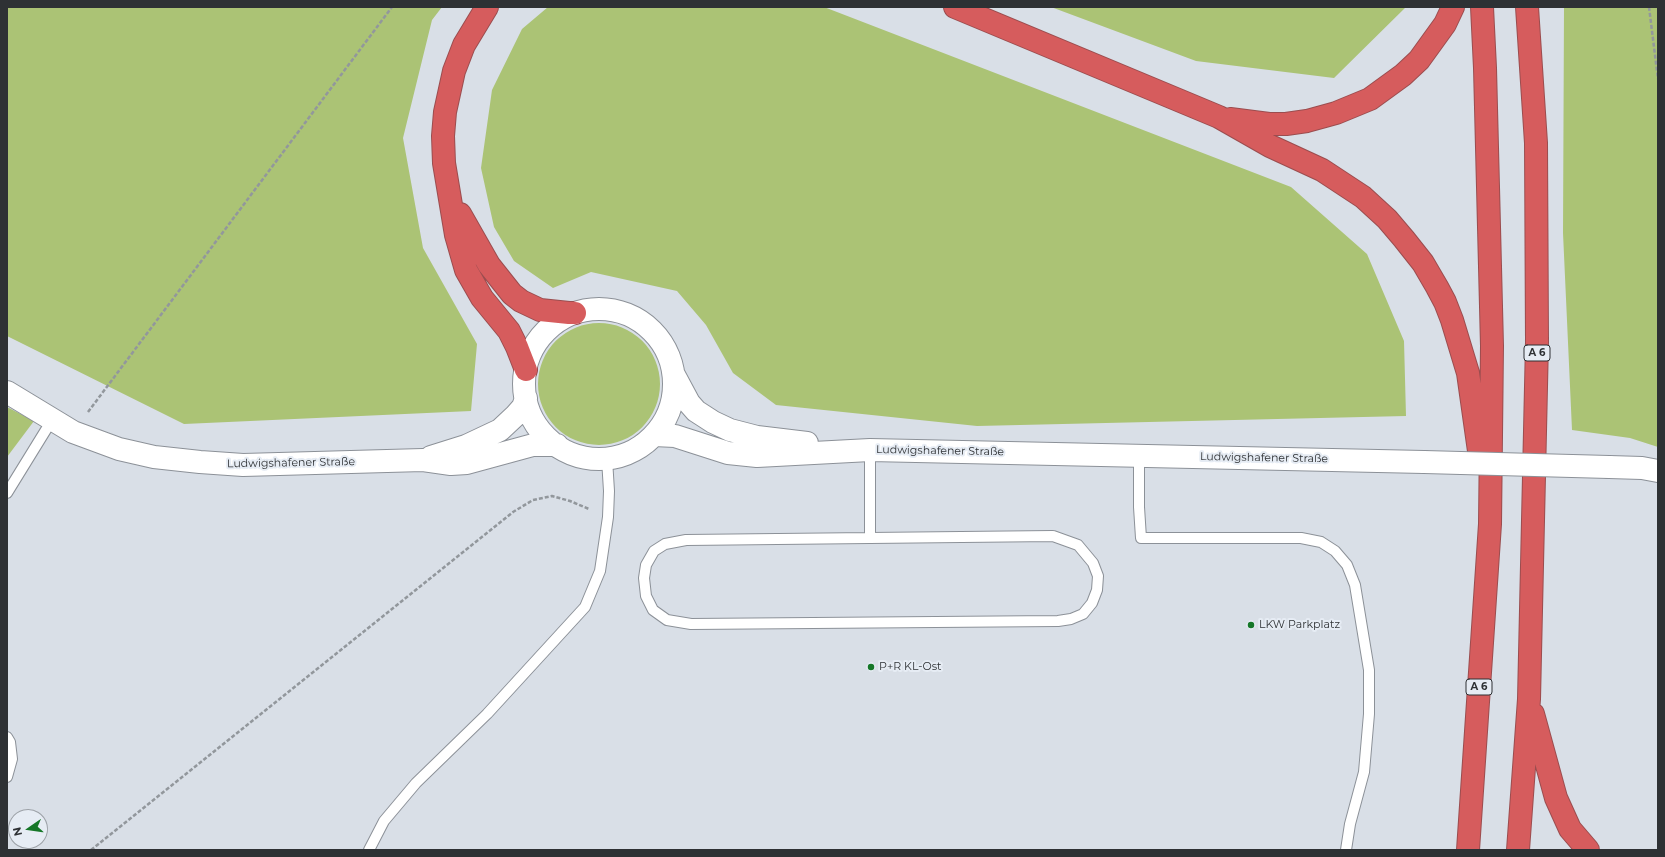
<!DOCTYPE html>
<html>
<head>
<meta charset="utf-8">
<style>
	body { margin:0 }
	#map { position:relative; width:1665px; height:857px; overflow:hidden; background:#d9dfe7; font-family:Montserrat,sans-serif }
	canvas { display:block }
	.frame { position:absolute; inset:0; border:8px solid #2e3134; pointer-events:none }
	.north { position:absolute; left:8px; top:809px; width:40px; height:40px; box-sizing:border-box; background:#e6ecf4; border:1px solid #9ca1a7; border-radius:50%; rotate:257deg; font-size:11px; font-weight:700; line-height:16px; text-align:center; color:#2e3134 }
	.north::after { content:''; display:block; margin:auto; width:14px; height:18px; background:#157728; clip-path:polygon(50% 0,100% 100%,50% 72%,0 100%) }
</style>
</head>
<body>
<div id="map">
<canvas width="1665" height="857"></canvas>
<div class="frame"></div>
<div class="north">N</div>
</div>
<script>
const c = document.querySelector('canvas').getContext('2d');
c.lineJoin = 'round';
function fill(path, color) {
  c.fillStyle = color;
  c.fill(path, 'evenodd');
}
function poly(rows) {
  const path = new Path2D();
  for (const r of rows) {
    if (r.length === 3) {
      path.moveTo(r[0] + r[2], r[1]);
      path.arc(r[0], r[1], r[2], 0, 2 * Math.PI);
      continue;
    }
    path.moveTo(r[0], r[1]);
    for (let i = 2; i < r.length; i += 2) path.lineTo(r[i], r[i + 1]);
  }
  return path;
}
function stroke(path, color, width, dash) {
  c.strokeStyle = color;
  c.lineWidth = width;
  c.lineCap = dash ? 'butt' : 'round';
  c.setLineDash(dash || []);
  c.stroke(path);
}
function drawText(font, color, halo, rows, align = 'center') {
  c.font = font + ' Montserrat,sans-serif';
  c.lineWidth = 4;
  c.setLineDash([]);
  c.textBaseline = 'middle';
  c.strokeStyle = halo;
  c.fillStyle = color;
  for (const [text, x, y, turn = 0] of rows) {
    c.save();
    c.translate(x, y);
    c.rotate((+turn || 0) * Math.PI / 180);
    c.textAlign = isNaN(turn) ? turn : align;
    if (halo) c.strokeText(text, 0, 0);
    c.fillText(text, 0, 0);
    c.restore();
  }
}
fill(poly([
	[7,7,442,7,432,20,403,138,423,248,477,344,471,411,184,424,7,336],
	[548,7,824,7,1291,187,1367,254,1404,341,1406,416,977,426,776,405,733,373,706,325,677,291,591,272,553,288,514,261,494,227,481,168,492,90,522,29],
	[1051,7,1406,7,1334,78,1196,61],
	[1564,7,1658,7,1658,447,1630,438,1572,430,1563,233],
	[599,384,61],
	[7,407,34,421,7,457]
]), '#abc375');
const service = poly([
	[870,450,870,537],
	[1139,456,1139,507,1141,538,1301,538,1321,542,1335,551,1347,565,1355,585,1369,670,1369,714,1364,772,1350,824,1346,850],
	[7,493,52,420],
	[1053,536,1078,545,1093,563,1098,576,1097,590,1092,603,1083,614,1071,619,1058,621,691,624,667,620,653,610,646,596,644,578,646,565,654,551,665,544,686,540,1053,536],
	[7,737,10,742,12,759,7,777],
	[369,850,384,821,416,783,487,714,585,607,600,571,608,517,609,491,607,459]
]);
const tertiary = poly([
	[599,384,75],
	[674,375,689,403,696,411,713,422,730,430,757,437,807,443],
	[7,392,73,432,119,449,154,457,200,462,243,465,423,460,451,464,467,463,533,445,557,445],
	[654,435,675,436,728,453,757,456,870,450,1424,462],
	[431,457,466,446,500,430,516,415,523,407,526,398],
	[1609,467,1642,468,1658,471]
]);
const motorway = poly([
	[487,7,464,45,454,71,445,112,443,136,444,163,456,235,466,270,482,298,509,331,517,347,526,370],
	[955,7,1219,117,1270,146,1322,170,1363,197,1387,219,1404,239,1423,263,1437,287,1445,302,1452,320,1468,373,1480,458],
	[1230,119,1269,124,1286,124,1307,121,1336,113,1370,99,1403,75,1419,60,1445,24,1453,7],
	[460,214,489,265,512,294,521,301,540,310,569,313,575,313],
	[1533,714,1556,798,1570,829,1588,850],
	[1468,850,1490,524,1492,346,1485,68,1482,7],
	[1518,850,1529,699,1537,342,1536,143,1527,7]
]);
stroke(service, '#8c9198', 12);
stroke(tertiary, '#8c9198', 24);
stroke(motorway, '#9b4d4f', 24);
stroke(poly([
	[1649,7,1658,79],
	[88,412,392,7],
	[91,850,513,512,533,500,552,496,570,501,589,509]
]), '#92979c', 2.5, [4, 2]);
stroke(service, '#fff', 10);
stroke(tertiary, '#fff', 22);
stroke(motorway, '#d65c5d', 22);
const tertiaryBridge = poly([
	[1424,462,1609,467]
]);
stroke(tertiaryBridge, '#8c9198', 24, []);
stroke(tertiaryBridge, '#fff', 22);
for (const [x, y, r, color] of [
	[1251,625,4,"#157728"],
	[871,667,4,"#157728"]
]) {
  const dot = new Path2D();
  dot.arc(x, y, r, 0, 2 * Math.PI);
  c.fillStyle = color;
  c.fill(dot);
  stroke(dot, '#e6ecf4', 1.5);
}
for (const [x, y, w] of [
	[1537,353,26],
	[1479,687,26]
]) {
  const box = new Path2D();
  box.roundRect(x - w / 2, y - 8, w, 16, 3);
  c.fillStyle = '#e6ecf4';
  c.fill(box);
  stroke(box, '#2e3134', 1);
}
drawText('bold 10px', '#2e3134', null, [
	["A 6",1537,353],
	["A 6",1479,687]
]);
drawText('11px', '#2e3134', '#e6ecf4', [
	["Ludwigshafener Straße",940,451,1],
	["Ludwigshafener Straße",1264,458,1],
	["Ludwigshafener Straße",291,463,-1]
]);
drawText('11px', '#2e3134', '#e6ecf4', [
	["LKW Parkplatz",1259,625],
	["P+R KL-Ost",879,667]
], 'left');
</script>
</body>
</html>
